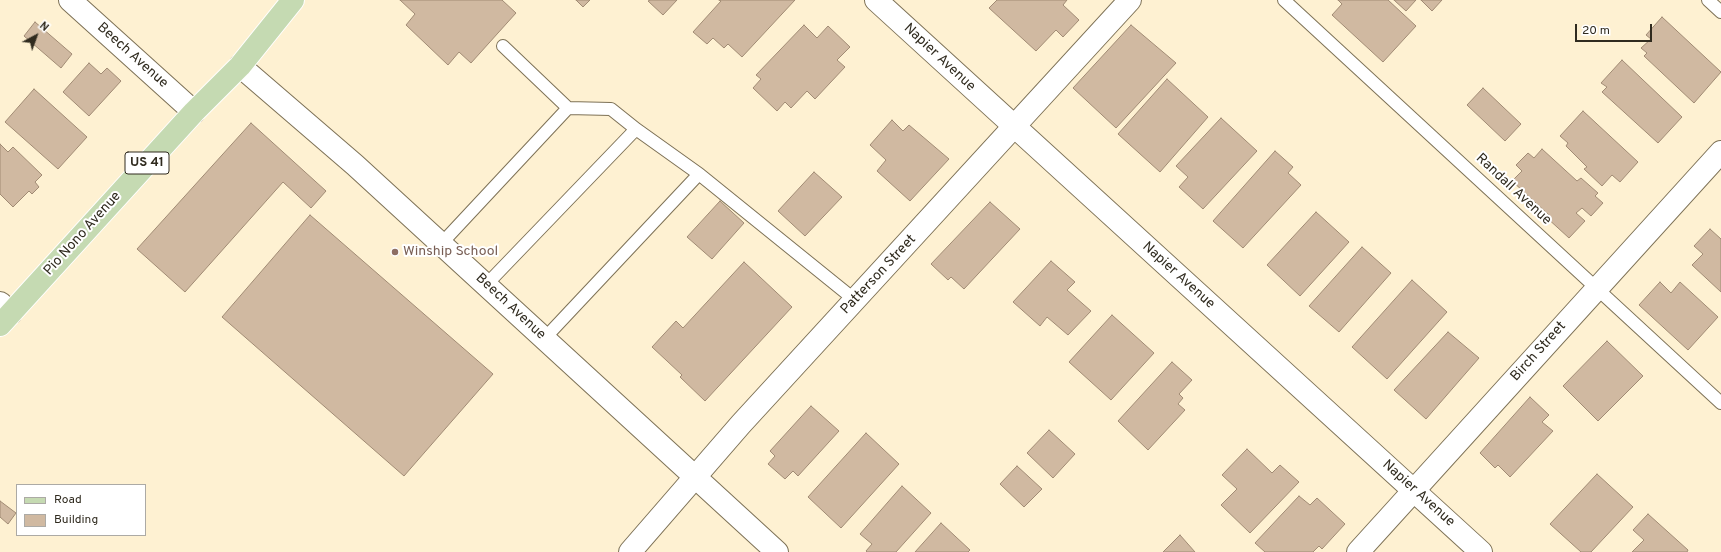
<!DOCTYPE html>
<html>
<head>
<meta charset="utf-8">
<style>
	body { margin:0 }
	#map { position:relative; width:1721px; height:552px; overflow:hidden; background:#fef1d2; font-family:Overpass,sans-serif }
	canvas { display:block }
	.legend { position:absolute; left:16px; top:484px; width:130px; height:52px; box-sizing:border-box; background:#fff; border:1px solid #acaaa5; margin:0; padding:5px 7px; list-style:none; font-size:12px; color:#302b1f }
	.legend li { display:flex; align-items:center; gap:8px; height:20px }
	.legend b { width:20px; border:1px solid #acaaa5 }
	.north { position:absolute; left:16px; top:16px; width:40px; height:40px; -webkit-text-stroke:3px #fff; paint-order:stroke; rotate:41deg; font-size:11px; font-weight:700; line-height:16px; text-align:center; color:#302b1f }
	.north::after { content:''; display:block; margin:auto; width:14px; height:18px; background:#302b1f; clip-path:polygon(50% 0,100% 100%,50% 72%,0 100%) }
	.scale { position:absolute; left:1575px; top:24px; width:77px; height:18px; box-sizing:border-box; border:2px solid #302b1f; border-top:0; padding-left:5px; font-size:12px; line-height:14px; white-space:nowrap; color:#302b1f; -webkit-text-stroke:3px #fff; paint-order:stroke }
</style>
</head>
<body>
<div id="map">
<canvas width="1721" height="552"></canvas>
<ul class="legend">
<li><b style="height:5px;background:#c5dab2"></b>Road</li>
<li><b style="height:11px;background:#d0b9a1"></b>Building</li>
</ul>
<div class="north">N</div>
<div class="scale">20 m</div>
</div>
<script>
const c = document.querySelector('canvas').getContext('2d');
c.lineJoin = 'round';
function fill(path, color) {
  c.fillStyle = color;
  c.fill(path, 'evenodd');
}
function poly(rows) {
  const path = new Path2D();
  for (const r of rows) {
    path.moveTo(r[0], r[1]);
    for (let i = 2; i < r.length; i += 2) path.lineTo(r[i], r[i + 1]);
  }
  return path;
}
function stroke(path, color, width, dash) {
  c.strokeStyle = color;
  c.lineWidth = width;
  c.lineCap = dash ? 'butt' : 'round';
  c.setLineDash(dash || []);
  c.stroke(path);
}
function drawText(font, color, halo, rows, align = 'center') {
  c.font = font + ' Overpass,sans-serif';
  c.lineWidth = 4;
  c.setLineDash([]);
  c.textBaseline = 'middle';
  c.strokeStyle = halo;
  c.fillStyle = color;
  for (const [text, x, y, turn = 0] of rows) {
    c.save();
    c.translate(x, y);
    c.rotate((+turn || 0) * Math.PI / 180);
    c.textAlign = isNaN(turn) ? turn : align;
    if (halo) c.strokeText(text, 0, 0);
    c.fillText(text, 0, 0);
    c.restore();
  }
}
const building = poly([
	[400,0,502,0,516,13,471,63,459,52,448,65,406,25,415,14,400,0],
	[576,0,590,0,583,7,576,0],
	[650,0,677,0,663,15,648,1,650,0],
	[719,0,795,0,742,57,728,44,724,48,713,38,707,44,693,32,721,1,719,0],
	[997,0,1067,0,1063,5,1079,20,1063,37,1056,30,1036,51,989,8,997,0],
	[1338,0,1388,0,1416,26,1383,62,1332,15,1342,4,1338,0],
	[1394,0,1416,0,1406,11,1394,0],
	[1421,0,1442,0,1432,11,1421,0],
	[1662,17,1721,72,1694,103,1644,56,1647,53,1641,48,1651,39,1646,35,1662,17],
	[35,22,72,54,61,68,24,36,35,22],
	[804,25,817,38,828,26,850,47,837,60,845,67,815,99,807,91,791,108,785,102,777,111,753,88,761,79,756,75,804,25],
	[1131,25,1176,63,1116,128,1073,88,1131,25],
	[1622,60,1682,117,1658,143,1602,92,1607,87,1601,83,1622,60],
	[89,63,101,74,107,68,121,81,89,116,63,92,89,63],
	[1167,79,1208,117,1160,172,1118,134,1167,79],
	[1483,88,1521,124,1505,141,1467,105,1483,88],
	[34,89,87,137,58,169,5,122,34,89],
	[1583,111,1638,162,1620,182,1612,175,1602,186,1584,169,1587,167,1566,146,1568,143,1560,136,1583,111],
	[1221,118,1257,151,1203,209,1179,187,1188,177,1176,166,1221,118],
	[892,120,903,131,909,125,949,159,910,201,877,171,886,160,870,145,892,120],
	[251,123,326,191,311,208,283,182,185,292,137,249,251,123],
	[0,144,8,152,13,147,42,175,35,182,39,187,32,194,29,191,13,207,0,194,0,144],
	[1542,149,1577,181,1581,178,1598,193,1595,196,1603,203,1591,216,1582,208,1576,213,1585,221,1569,238,1546,217,1549,215,1512,181,1522,171,1516,165,1528,153,1534,158,1542,149],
	[1275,151,1293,167,1288,173,1301,185,1243,248,1213,221,1275,151],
	[814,172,842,197,805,236,778,211,814,172],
	[720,201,744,223,712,259,687,237,720,201],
	[990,202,1020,229,964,289,951,277,948,280,931,264,990,202],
	[1316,212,1349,242,1300,296,1267,265,1316,212],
	[310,215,493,374,404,476,222,317,310,215],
	[1710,229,1721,239,1721,292,1692,265,1703,254,1694,246,1710,229],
	[1362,247,1391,273,1339,332,1309,306,1362,247],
	[1051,261,1075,282,1067,290,1091,311,1068,335,1047,317,1040,326,1013,302,1051,261],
	[744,262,792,307,705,401,680,377,682,375,652,347,676,321,683,328,744,262],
	[1412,280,1447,312,1387,379,1352,347,1412,280],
	[1660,282,1671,293,1680,282,1718,317,1688,350,1639,305,1660,282],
	[1112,315,1154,353,1111,400,1069,362,1112,315],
	[1448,332,1479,358,1426,419,1394,390,1448,332],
	[1607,341,1643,376,1598,421,1563,386,1607,341],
	[1172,362,1192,380,1179,394,1183,398,1178,404,1185,410,1148,450,1118,421,1172,362],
	[1530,397,1549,415,1542,422,1553,431,1510,477,1498,465,1495,468,1480,453,1530,397],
	[811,406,839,431,798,476,793,471,785,479,768,464,775,456,770,451,811,406],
	[1049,430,1075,454,1053,478,1027,453,1049,430],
	[866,433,899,464,841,528,808,497,866,433],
	[1247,449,1272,473,1280,465,1299,482,1250,533,1221,505,1237,489,1222,475,1247,449],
	[1017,466,1042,489,1024,507,1000,484,1017,466],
	[1597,474,1633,507,1591,552,1581,552,1550,524,1597,474],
	[902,486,931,513,896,552,867,552,866,551,872,544,860,534,902,486],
	[1299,496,1310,505,1317,498,1345,524,1322,549,1319,546,1313,552,1265,552,1255,543,1299,496],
	[0,501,16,513,8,524,0,517,0,501],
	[1648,514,1688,550,1687,552,1632,552,1644,540,1633,530,1648,514],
	[941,523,970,550,968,552,915,552,941,523],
	[1180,535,1195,552,1163,552,1180,535]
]);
fill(building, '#d0b9a1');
stroke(building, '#a18b74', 1);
const service = poly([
	[1284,0,1721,403],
	[1708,0,1721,12],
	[636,129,699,174],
	[441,244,568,108,503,46],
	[486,285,636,129,611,109,568,108],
	[544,339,699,174,855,300]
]);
const minor = poly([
	[70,0,194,112],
	[240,66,355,165,777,552],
	[0,303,11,313],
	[630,552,741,424,1130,0],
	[1358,552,1721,152]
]);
const tertiary = poly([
	[876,0,1481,552]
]);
const primary = poly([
	[0,325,194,112,240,66,293,0]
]);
stroke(service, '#7d7156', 14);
stroke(minor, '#7d7156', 24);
stroke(tertiary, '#7d7156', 24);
stroke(primary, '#fff', 24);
stroke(service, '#fff', 12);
stroke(minor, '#fff', 22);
stroke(tertiary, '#fff', 22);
stroke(primary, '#c5dab2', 22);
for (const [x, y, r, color] of [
	[395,252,4,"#8d6e63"]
]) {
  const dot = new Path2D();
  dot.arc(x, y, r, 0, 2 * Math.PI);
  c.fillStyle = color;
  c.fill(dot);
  stroke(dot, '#fff', 1.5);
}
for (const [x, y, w] of [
	[147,163,44]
]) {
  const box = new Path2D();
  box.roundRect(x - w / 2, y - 11, w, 22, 3);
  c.fillStyle = '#fff';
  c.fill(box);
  stroke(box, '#302b1f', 1);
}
drawText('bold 13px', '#302b1f', null, [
	["US 41",147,163]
]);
drawText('14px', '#302b1f', '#fff', [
	["Beech Avenue",132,56,42],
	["Napier Avenue",939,58,43],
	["Randall Avenue",1513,190,43],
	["Pio Nono Avenue",83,234,-48],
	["Patterson Street",879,275,-47],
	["Napier Avenue",1178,276,42],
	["Beech Avenue",510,307,43],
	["Birch Street",1539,352,-48],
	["Napier Avenue",1418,494,42]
]);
drawText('14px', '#785e54', '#fff', [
	["Winship School",403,252]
], 'left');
</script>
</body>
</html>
